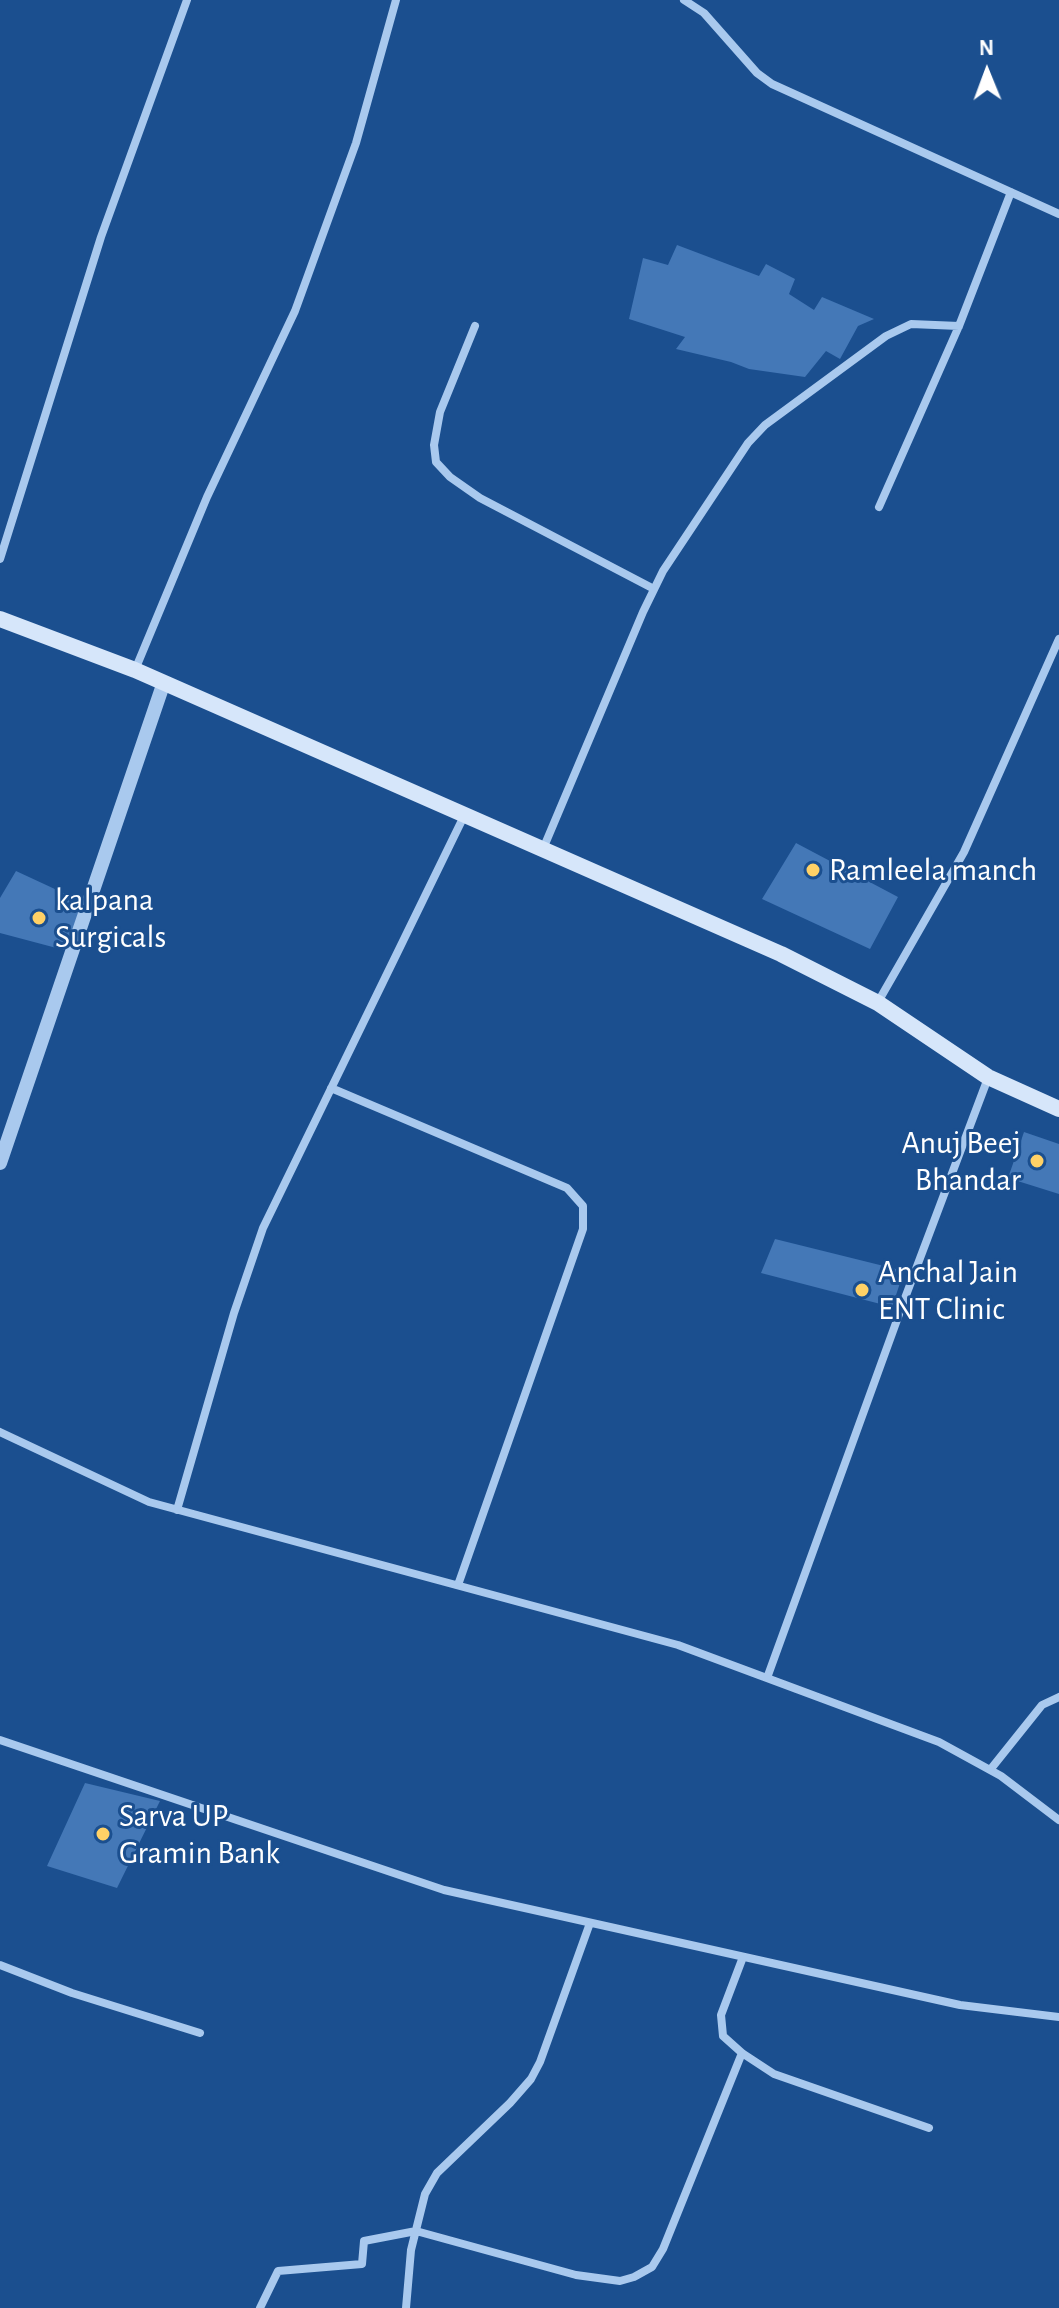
<!DOCTYPE html>
<html>
<head>
<meta charset="utf-8">
<style>
	body { margin:0 }
	#map { position:relative; width:1059px; height:2308px; overflow:hidden; background:#1b4f8f; font-family:"Alegreya Sans",sans-serif }
	canvas { display:block }
	.north { position:absolute; left:947px; top:32px; width:80px; height:80px; -webkit-text-stroke:6px #1b4f8f; paint-order:stroke; rotate:359deg; font-size:22px; font-weight:700; line-height:32px; text-align:center; color:#fff }
	.north::after { content:''; display:block; margin:auto; width:28px; height:36px; background:#fff; clip-path:polygon(50% 0,100% 100%,50% 72%,0 100%) }
</style>
</head>
<body>
<div id="map">
<canvas width="1059" height="2308"></canvas>
<div class="north">N</div>
</div>
<script>
const c = document.querySelector('canvas').getContext('2d');
c.lineJoin = 'round';
function fill(path, color) {
  c.fillStyle = color;
  c.fill(path, 'evenodd');
}
function poly(rows) {
  const path = new Path2D();
  for (const r of rows) {
    path.moveTo(r[0], r[1]);
    for (let i = 2; i < r.length; i += 2) path.lineTo(r[i], r[i + 1]);
  }
  return path;
}
function stroke(path, color, width, dash) {
  c.strokeStyle = color;
  c.lineWidth = width;
  c.lineCap = dash ? 'butt' : 'round';
  c.setLineDash(dash || []);
  c.stroke(path);
}
function drawText(font, color, halo, rows, align = 'center') {
  c.font = font + ' "Alegreya Sans",sans-serif';
  c.lineWidth = 6;
  c.setLineDash([]);
  c.textBaseline = 'middle';
  c.strokeStyle = halo;
  c.fillStyle = color;
  for (const [text, x, y, turn = 0] of rows) {
    c.save();
    c.translate(x, y);
    c.rotate((+turn || 0) * Math.PI / 180);
    c.textAlign = isNaN(turn) ? turn : align;
    if (halo) c.strokeText(text, 0, 0);
    c.fillText(text, 0, 0);
    c.restore();
  }
}
fill(poly([
	[677,245,759,276,766,264,795,279,789,294,814,310,822,297,874,319,858,326,840,359,826,351,805,377,749,369,731,362,676,349,685,337,629,319,643,258,668,265],
	[796,843,898,897,870,949,762,899],
	[16,871,85,903,64,950,0,933,0,898],
	[1024,1132,1059,1144,1059,1194,1008,1178],
	[775,1239,904,1271,892,1307,761,1273],
	[85,1783,160,1801,117,1888,47,1866]
]), '#4478b7');
stroke(poly([
	[684,0,704,13,757,73,772,84,1059,214],
	[475,326,440,412,434,445,436,462,450,477,480,498,654,589],
	[879,507,959,326,1011,192],
	[0,559,101,237,187,0],
	[135,670,207,497,295,311,356,143,396,0],
	[543,849,643,612,663,571,748,443,765,425,886,336,911,324,959,326],
	[878,1002,964,852,1059,639],
	[331,1088,567,1188,583,1206,583,1229,458,1585],
	[0,1432,149,1502,678,1645,939,1742,1001,1776,1059,1820],
	[177,1510,234,1313,263,1228,464,816],
	[767,1678,905,1298,988,1078],
	[0,1740,444,1890,960,2005,1059,2017],
	[990,1770,1042,1705,1059,1697],
	[743,1957,721,2015,723,2036,742,2053,774,2074,929,2128],
	[0,1965,72,1993,200,2033],
	[260,2308,278,2271,362,2264,364,2241,416,2231,576,2275,620,2281,634,2277,652,2267,663,2249,742,2053],
	[406,2308,411,2250,425,2194,437,2173,510,2103,531,2079,540,2062,590,1923]
]), '#a9c9ee', 8);
stroke(poly([
	[0,1163,163,685]
]), '#a9c9ee', 14);
stroke(poly([
	[0,619,135,670,781,954,878,1003,988,1077,1059,1109]
]), '#d6e6fa', 16);
for (const [x, y, r, color] of [
	[813,870,8,"#ffd166"],
	[39,918,8,"#ffd166"],
	[1037,1161,8,"#ffd166"],
	[862,1290,8,"#ffd166"],
	[103,1834,8,"#ffd166"]
]) {
  const dot = new Path2D();
  dot.arc(x, y, r, 0, 2 * Math.PI);
  c.fillStyle = color;
  c.fill(dot);
  stroke(dot, '#1b4f8f', 3);
}
drawText('32px', '#fff', '#1b4f8f', [
	["Ramleela manch",829,870],
	["kalpana",55,900],
	["Surgicals",55,937],
	["Anuj Beej",1021,1143,"right"],
	["Bhandar",1021,1180,"right"],
	["Anchal Jain",878,1272],
	["ENT Clinic",878,1309],
	["Sarva UP",119,1816],
	["Gramin Bank",119,1853]
], 'left');
</script>
</body>
</html>
